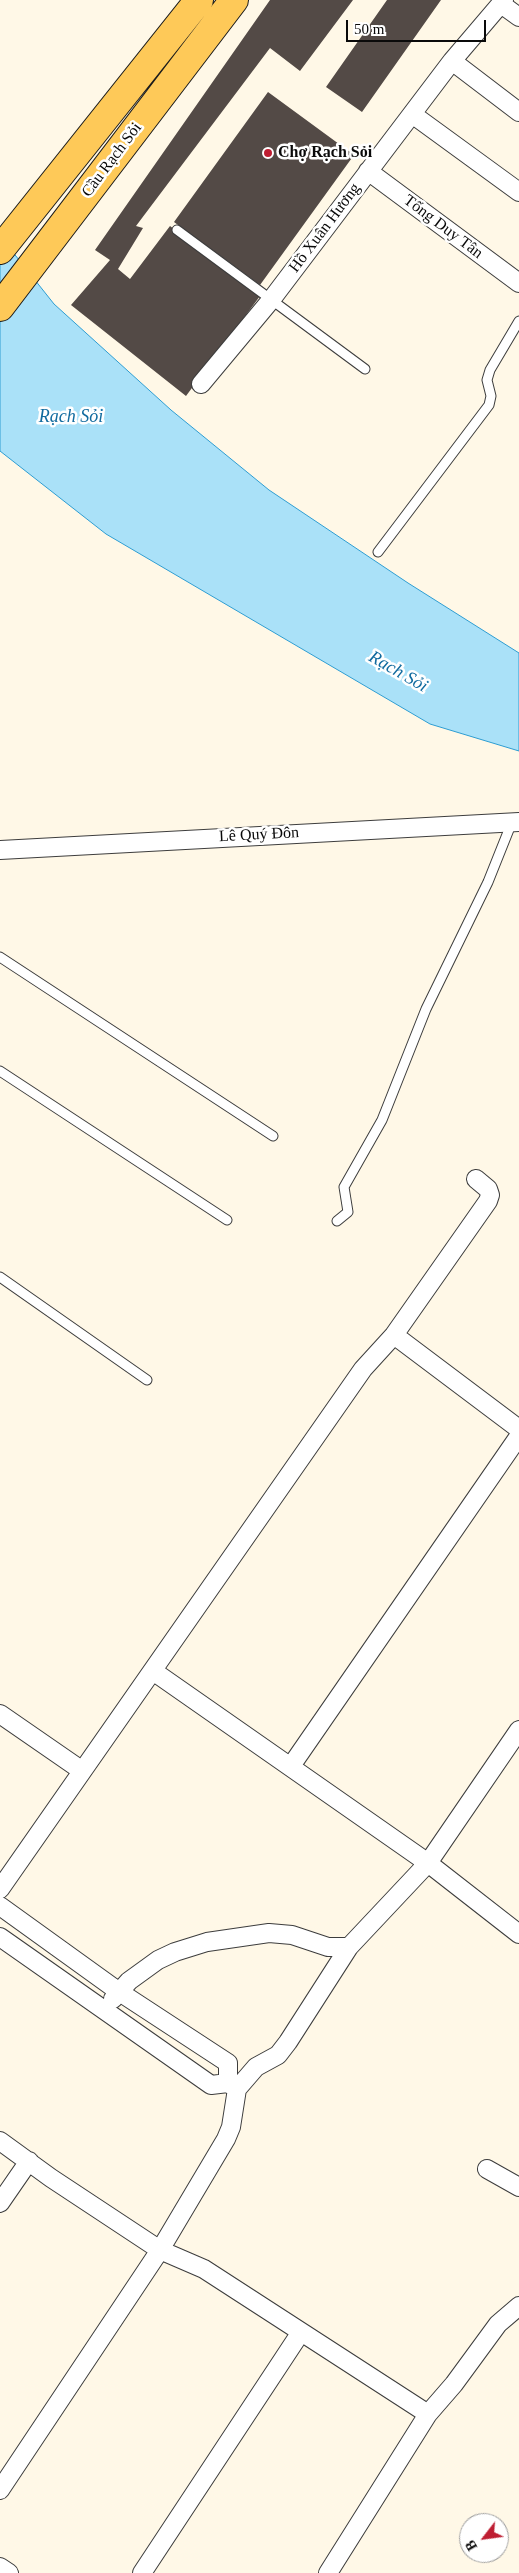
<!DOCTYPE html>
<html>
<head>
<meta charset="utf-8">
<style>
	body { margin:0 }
	#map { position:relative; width:519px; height:2573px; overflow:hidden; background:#fff8e7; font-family:"Times New Roman",serif }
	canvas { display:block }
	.north { position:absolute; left:459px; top:2513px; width:50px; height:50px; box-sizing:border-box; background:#fff; border:1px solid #9d9d9d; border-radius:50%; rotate:240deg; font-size:14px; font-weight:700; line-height:20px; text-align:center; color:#0a0a0a }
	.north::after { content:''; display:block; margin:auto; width:18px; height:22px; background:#be1e32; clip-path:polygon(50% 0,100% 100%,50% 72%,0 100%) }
	.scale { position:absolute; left:346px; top:20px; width:140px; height:22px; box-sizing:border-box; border:2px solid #0a0a0a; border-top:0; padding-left:6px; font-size:15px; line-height:18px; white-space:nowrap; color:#0a0a0a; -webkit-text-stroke:4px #fff; paint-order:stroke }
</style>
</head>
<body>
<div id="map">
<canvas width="519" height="2573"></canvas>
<div class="north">B</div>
<div class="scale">50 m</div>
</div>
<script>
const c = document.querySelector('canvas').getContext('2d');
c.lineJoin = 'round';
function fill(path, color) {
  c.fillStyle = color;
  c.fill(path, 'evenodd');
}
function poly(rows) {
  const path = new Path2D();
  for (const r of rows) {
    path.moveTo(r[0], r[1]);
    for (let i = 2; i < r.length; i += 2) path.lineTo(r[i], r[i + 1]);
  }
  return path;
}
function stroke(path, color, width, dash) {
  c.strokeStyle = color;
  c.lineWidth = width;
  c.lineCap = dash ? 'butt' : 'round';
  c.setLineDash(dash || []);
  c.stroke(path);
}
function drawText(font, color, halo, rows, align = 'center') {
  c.font = font + ' "Times New Roman",serif';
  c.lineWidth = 5;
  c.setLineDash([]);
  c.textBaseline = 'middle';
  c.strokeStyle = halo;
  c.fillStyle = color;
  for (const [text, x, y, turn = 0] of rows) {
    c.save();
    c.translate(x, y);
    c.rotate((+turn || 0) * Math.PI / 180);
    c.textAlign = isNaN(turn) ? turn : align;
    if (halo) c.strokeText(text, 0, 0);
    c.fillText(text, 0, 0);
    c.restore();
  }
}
const water = poly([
	[0,236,54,304,171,410,269,490,408,583,519,653,519,751,430,724,106,534,0,451,0,236]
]);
fill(water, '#aae1f8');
stroke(water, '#2e9dd2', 1);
fill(poly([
	[270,0,353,0,300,71,270,48,136,226,143,228,118,269,130,279,170,226,260,296,186,396,71,305,110,260,95,250],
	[387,0,441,0,362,112,326,87],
	[268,92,354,155,260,285,174,222]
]), '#534a46');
const lane = poly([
	[177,230,365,369],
	[378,552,489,405,491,396,487,380,490,370,519,321],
	[0,957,273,1136],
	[0,1071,227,1220],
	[337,1221,348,1212,344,1187,382,1120,426,1009,488,882,512,822],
	[0,1277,147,1380]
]);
const street = poly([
	[501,4,519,17],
	[452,61,519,112],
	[412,114,519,192],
	[368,171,519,283],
	[201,384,271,300,452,61,504,0],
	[0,850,519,822],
	[394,1335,519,1429],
	[153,1671,428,1863,519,1934],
	[0,1714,81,1770],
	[291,1766,519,1436],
	[0,1889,363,1369,394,1335,488,1201,490,1195,488,1189,476,1179],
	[0,1906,118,1991,228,2063,228,2083],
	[0,1937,211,2085,228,2083,237,2089],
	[113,1999,129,1981,158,1960,175,1952,207,1942,269,1933,292,1935,328,1947,349,1947],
	[0,2141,51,2178,160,2250,204,2269,428,2414],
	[487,2169,519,2187],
	[0,2203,29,2161],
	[0,2490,160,2250,226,2139,231,2127,237,2089,256,2067,278,2055,288,2042,349,1947,428,1863,519,1730],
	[0,2567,9,2573],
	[142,2573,301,2332],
	[328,2573,428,2414,454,2384,498,2324,519,2306]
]);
const primary = poly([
	[0,250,199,0],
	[0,307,234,0]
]);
stroke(lane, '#3d3d3d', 11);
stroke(street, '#3d3d3d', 20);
stroke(primary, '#1b1b1b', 30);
stroke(lane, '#fff', 9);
stroke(street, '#fff', 18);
stroke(primary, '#fec958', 28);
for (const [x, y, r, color] of [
	[268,153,5,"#be1e32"]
]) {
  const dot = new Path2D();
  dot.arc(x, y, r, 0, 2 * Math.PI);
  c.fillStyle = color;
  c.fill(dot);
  stroke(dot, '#fff', 2);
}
drawText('bold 16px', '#0a0a0a', '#fff', [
	["Chợ Rạch Sỏi",278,153]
], 'left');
drawText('16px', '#0a0a0a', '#fff', [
	["Cầu Rạch Sỏi",112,160,-53],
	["Tống Duy Tân",443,227,37],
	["Hồ Xuân Hương",325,228,-53],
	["Lê Quý Đôn",259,835,-3]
]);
drawText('italic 18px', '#116b9f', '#fff', [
	["Rạch Sỏi",71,417],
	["Rạch Sỏi",398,672,30]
]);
</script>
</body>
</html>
